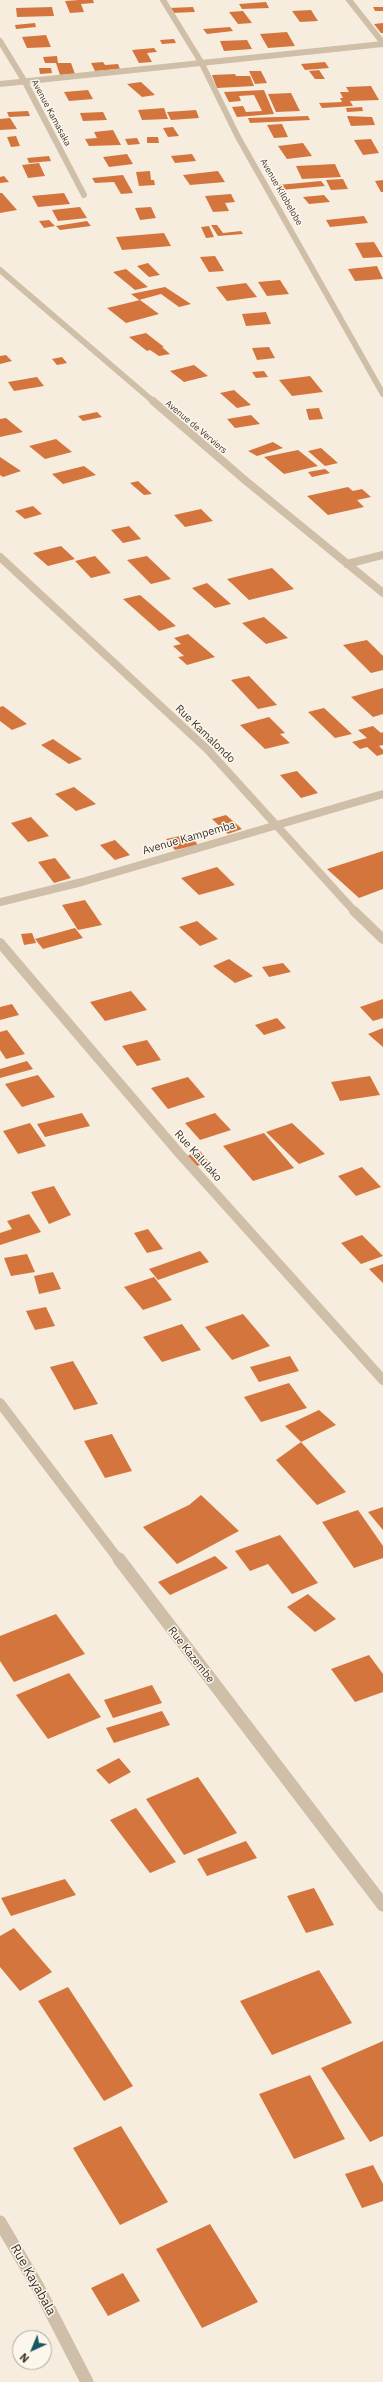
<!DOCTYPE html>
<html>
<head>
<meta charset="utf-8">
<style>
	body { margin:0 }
	#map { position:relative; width:383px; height:2382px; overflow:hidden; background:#f6edde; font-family:"IBM Plex Sans",sans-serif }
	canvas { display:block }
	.north { position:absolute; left:12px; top:2330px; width:40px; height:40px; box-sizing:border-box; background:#fcf7ec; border:1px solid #afa89e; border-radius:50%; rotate:224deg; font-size:11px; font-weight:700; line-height:16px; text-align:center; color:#3c3129 }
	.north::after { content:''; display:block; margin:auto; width:14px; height:18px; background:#195563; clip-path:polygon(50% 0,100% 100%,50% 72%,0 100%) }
</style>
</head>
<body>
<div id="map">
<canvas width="383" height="2382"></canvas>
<div class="north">N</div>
</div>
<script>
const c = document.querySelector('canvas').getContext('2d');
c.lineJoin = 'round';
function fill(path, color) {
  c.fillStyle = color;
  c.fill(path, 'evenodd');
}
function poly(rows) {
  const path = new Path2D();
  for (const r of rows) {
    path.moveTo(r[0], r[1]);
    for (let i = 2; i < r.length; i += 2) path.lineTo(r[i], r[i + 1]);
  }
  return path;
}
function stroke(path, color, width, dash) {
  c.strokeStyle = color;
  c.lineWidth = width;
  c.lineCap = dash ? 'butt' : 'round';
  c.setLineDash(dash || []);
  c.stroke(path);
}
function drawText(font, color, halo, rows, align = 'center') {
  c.font = font + ' "IBM Plex Sans",sans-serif';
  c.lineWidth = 3;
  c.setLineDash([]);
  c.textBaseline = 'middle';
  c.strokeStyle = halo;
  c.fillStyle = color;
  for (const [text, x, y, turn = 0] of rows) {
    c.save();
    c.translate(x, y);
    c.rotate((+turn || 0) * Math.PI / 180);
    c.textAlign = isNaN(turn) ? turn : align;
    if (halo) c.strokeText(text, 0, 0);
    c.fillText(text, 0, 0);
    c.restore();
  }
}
fill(poly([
	[79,0,93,0,94,3,81,4,84,12,70,13,65,1],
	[266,2,269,8,242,9,239,4],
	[52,7,54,16,17,17,16,8],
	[193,7,195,12,171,13,169,8],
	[373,7,383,7,383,11,375,11],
	[311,10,318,21,300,22,292,11],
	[243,11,252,23,238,24,229,12],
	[35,23,36,27,16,29,15,25],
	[383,23,383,33,381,33,374,24],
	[230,27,233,31,207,34,203,29],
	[287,32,295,46,268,48,260,34],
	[46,35,51,47,27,48,22,37],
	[174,39,176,43,162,44,160,40],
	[247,40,252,49,224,51,220,41],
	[154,48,157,52,147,53,152,62,139,63,132,50],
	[57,56,58,63,45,63,43,57],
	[103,62,105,65,118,64,120,69,95,71,91,63],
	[325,62,329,68,305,70,301,64],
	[56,63,71,63,75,74,60,75],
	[39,68,51,68,52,73,40,74],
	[319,70,325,79,315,79,309,71],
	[249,71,261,71,267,83,255,84],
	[235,74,236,76,250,76,254,86,217,88,212,75],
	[141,82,155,95,142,97,127,84],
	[371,86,379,100,350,101,353,106,322,108,319,103,342,102,340,98,343,98,340,92,349,92,346,87],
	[88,90,93,99,69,101,64,92],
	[264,90,274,114,237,117,232,107,243,106,246,112,262,111,254,95,239,96,241,101,229,102,224,92],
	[291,93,300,111,276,112,268,94],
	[362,107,363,111,347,112,346,108],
	[164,108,168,119,142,120,138,110],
	[196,110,199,118,171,120,167,112],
	[28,111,30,116,9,117,7,112],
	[103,112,107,120,83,121,80,113],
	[308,116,310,120,250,123,248,118],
	[347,116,372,117,375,125,351,126],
	[10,118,17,129,0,130,0,119],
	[282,124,288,137,274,138,267,125],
	[173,127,179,136,168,137,163,128],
	[113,130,121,145,89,146,85,139,97,138,94,132],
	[16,136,20,146,11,147,7,137],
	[147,137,158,137,159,143,147,143],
	[137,138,140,144,128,145,125,139],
	[371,139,379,153,363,155,354,140],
	[303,143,312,156,287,159,278,146],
	[127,154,133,164,109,167,103,157],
	[192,154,196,161,175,163,171,156],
	[49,156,51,161,29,163,27,158],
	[39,163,45,176,28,178,22,165],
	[335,164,341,177,302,179,296,166],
	[150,171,151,180,154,180,155,185,139,186,136,172],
	[218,171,225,182,190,185,183,175],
	[123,175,133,193,121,194,114,182,95,183,92,178],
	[4,176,9,182,0,183,0,177],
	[343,179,348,189,331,190,326,180],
	[383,180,383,192,381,192,375,181],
	[321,181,325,186,281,190,278,185],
	[0,193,2,193,17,210,0,213],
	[64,193,70,204,38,207,32,196],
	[231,194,235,202,225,203,229,211,213,212,205,196],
	[324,195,330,202,309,204,303,197],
	[80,207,87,218,58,221,52,210],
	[151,207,156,218,140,220,135,208],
	[364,216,368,223,330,227,326,220],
	[49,220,55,226,44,228,39,221],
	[87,221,91,226,60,230,56,226],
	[211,225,217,225,223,233,241,231,243,234,218,236],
	[209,226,214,237,206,238,201,227],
	[164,233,171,246,122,250,116,237],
	[374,242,383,257,363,258,355,243],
	[215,256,224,271,209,272,200,257],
	[148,263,160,275,149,277,137,266],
	[377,266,383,279,355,281,348,269],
	[126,269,148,287,135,290,113,272],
	[280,280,289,294,267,296,258,282],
	[246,283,257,297,227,301,216,287],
	[165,287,191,304,179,307,161,294,139,300,131,294],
	[140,300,159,314,126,323,107,308],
	[266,312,271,324,246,326,242,314],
	[146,333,164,347,162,347,170,354,159,356,150,350,147,351,129,337],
	[269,347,275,358,257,360,252,348],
	[6,355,12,361,0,364,0,356],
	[62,357,67,363,57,365,52,359],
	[194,365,208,376,184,382,170,371],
	[264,371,268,377,256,378,252,372],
	[310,376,323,392,292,396,279,380],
	[37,377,44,386,14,391,8,382],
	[234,390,251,405,237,408,220,393],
	[319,408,323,419,309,420,306,409],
	[97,412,102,417,83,421,78,416],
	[251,415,260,424,235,428,227,419],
	[6,418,23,432,0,437,0,419],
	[56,439,72,452,45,459,29,446],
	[273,442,283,448,257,456,248,451],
	[321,448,338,463,325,466,308,451],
	[298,450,318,466,284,474,264,457],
	[0,457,21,471,3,477,0,475],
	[84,466,96,475,63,484,52,474],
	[325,469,330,473,312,477,308,472],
	[138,481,152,494,144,495,130,483],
	[348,487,353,491,362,489,371,497,357,500,364,507,328,515,307,496],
	[33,506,42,514,25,519,15,511],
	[201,509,213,521,185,527,174,515],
	[129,526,141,539,123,543,111,530],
	[61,546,75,559,48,566,33,553],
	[95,556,111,573,91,578,75,561],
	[147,556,171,579,151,584,127,560],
	[272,568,294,589,249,600,227,579],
	[207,583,231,604,215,608,192,588],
	[140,595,176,626,159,631,123,599],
	[264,617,288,638,266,644,242,623],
	[188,634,215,657,187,665,178,657,184,656,173,646,181,644,174,638],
	[367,640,383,656,383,670,371,673,343,645],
	[249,676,277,705,258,709,231,680],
	[383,688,383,714,373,717,351,697],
	[3,706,27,724,12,730,0,721,0,707],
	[324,708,352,734,335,738,308,712],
	[269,717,285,733,280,734,290,743,265,749,240,725],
	[373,726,381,733,383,732,383,745,379,746,383,750,383,754,377,756,367,747,360,749,352,742,367,738,358,730],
	[53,739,82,759,69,764,41,745],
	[297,771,318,793,301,798,280,775],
	[74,787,96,804,76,811,55,794],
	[226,815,242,829,228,834,212,819],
	[31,817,49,836,28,842,11,823],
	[190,834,198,845,175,850,166,839],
	[115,840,130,855,115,860,100,845],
	[383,851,383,889,359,898,327,869],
	[55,858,71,878,54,883,38,862],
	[217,867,235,885,199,895,181,878],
	[85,900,102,925,78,930,62,905],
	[197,921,218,939,200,946,179,927],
	[75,928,83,938,43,949,35,939],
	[32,933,36,943,24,945,21,934],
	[229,959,253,976,235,983,213,966],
	[283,963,291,972,269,977,262,967],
	[131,991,147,1010,105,1021,90,1002],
	[383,999,383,1018,373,1021,360,1007],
	[12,1004,19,1015,0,1020,0,1007],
	[277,1018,286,1028,264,1035,255,1025],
	[383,1028,383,1047,368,1034],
	[7,1030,25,1054,6,1059,0,1050,0,1032],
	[147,1040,161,1060,137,1066,122,1046],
	[27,1061,33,1069,0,1078,0,1069],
	[38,1075,55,1097,22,1107,5,1084],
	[370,1076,380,1095,340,1101,331,1082],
	[188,1077,205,1097,168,1109,151,1088],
	[82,1113,90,1126,45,1137,37,1124],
	[215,1113,231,1130,200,1140,185,1123],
	[30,1123,46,1146,18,1154,3,1131],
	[292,1123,325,1154,299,1164,266,1132],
	[264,1133,294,1168,253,1181,223,1146],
	[200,1151,209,1162,197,1166,187,1156],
	[362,1167,381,1187,356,1196,338,1176],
	[54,1186,71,1215,49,1224,31,1192],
	[29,1214,41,1232,0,1245,0,1233,12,1229,7,1221],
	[148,1229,163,1249,147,1253,134,1233],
	[362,1235,383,1256,361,1264,341,1243],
	[200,1251,209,1262,158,1280,149,1269],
	[27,1254,35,1272,11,1276,4,1258],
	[383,1264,383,1283,369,1269],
	[53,1272,61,1289,39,1294,34,1276],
	[154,1277,172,1300,143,1310,124,1287],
	[46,1307,55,1326,35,1330,26,1311],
	[243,1314,270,1346,232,1360,205,1327],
	[182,1324,201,1350,162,1362,143,1337],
	[290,1356,299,1371,259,1382,250,1367],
	[73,1361,98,1404,74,1410,50,1367],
	[289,1383,307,1408,261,1422,244,1397],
	[319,1410,336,1425,301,1442,346,1492,317,1505,276,1460,301,1442,285,1426],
	[112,1434,132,1471,105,1478,84,1441],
	[201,1495,239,1531,177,1564,143,1527,189,1505],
	[383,1507,383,1530,368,1512],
	[358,1510,383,1546,383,1558,354,1568,322,1522],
	[280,1535,318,1583,292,1594,268,1564,250,1571,235,1551],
	[215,1556,228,1568,170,1595,158,1582],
	[308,1594,336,1619,315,1632,287,1607],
	[56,1614,85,1654,14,1682,0,1661,0,1636],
	[369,1655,383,1674,383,1692,355,1702,331,1669],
	[69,1673,101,1717,48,1739,16,1695],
	[152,1685,162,1703,113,1718,104,1700],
	[162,1711,170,1725,114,1743,106,1728],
	[119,1758,131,1772,109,1784,96,1770],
	[198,1777,237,1833,184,1855,146,1799],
	[136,1808,176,1862,150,1873,110,1820],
	[246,1841,257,1858,207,1876,197,1859],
	[65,1879,76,1895,11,1916,1,1898],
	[314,1888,334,1925,306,1933,287,1896],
	[14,1928,52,1972,20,1991,0,1967,0,1936],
	[319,1970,352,2023,272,2055,240,2001],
	[68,1987,133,2086,104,2101,38,2001],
	[383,2041,383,2136,370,2142,321,2068],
	[310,2075,345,2139,294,2159,259,2094],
	[121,2126,168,2202,120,2225,73,2148],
	[373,2165,383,2184,383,2201,362,2208,345,2174],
	[210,2224,258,2302,202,2328,156,2249],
	[123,2273,140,2301,108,2316,91,2288]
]), '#d4753e');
stroke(poly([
	[163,0,201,62,238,137,383,394],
	[349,0,383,43],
	[0,41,25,82,84,195],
	[0,84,383,44],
	[0,270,154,402]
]), '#d0bfa8', 6);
stroke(poly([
	[153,401,246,481,383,593],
	[0,557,208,750,355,912],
	[347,564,383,555],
	[0,902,82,882,383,794]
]), '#d0bfa8', 8);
stroke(poly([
	[354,911,383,939],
	[0,943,179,1153,383,1380],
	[0,1403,119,1560]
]), '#d0bfa8', 10);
stroke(poly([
	[119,1559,383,1905],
	[0,2222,38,2287,87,2382]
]), '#d0bfa8', 13);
drawText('9px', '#3c3129', '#fcf7ec', [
	["Avenue Kamasaka",51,113,62],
	["Avenue Kilobelobe",281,192,60],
	["Avenue de Verviers",196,427,40]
]);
drawText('11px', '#3c3129', '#fcf7ec', [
	["Rue Kamalondo",205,734,44],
	["Avenue Kampemba",189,838,-16],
	["Rue Kalulako",198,1156,48],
	["Rue Kazembe",191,1655,52]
]);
drawText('13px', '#3c3129', '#fcf7ec', [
	["Rue Kayabala",33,2280,61]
]);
</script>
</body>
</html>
